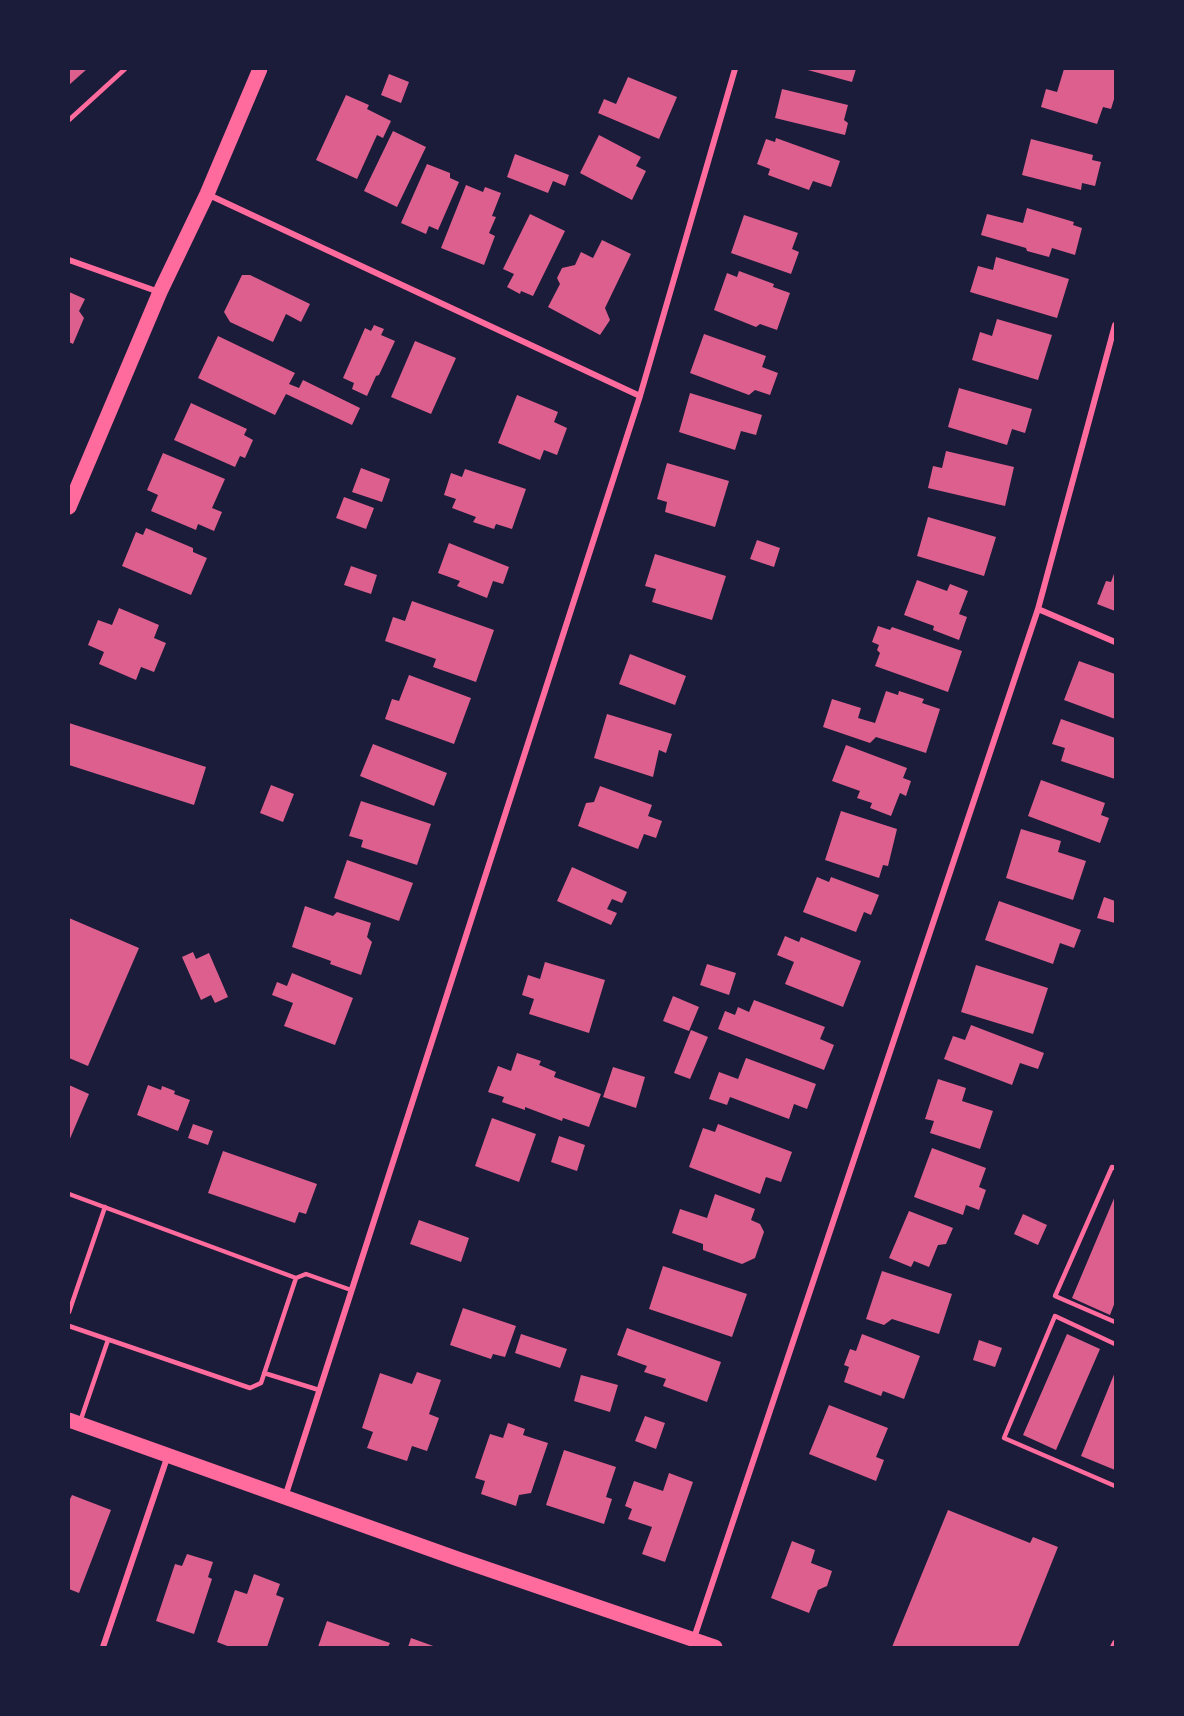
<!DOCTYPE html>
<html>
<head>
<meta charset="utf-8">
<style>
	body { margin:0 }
	#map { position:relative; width:1184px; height:1716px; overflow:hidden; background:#1b1b3a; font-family:"Exo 2",sans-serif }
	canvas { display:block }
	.frame { position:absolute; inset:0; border:70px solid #1b1b3a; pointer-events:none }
</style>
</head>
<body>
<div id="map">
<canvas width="1184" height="1716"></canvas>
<div class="frame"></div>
</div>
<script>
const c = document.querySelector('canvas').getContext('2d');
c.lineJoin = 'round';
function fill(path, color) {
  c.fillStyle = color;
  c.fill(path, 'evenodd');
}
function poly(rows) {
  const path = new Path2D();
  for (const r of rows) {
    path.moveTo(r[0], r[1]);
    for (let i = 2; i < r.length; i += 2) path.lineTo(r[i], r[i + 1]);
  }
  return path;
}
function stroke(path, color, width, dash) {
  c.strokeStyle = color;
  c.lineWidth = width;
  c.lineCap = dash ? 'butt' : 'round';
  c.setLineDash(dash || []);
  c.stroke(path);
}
fill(poly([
	[69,69,87,69,69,85],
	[804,69,856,69,852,82],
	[1064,69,1115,69,1115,96,1111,109,1103,107,1097,124,1041,107,1046,89,1057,92],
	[389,74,409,82,401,103,381,95],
	[628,77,677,97,659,139,598,113,604,99,616,104],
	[782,89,848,105,844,120,848,123,845,135,775,118],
	[346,95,369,105,367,109,391,121,383,138,377,135,357,179,316,160],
	[393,131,426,147,397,207,364,191],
	[599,135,641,157,636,166,646,171,632,200,580,173],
	[776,138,840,161,831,187,813,181,809,190,768,175,770,169,757,164,766,139,775,142],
	[1031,139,1093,155,1092,160,1101,162,1095,186,1082,183,1081,190,1022,175],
	[515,154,569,175,565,186,553,181,548,193,507,177],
	[427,164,450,173,450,178,459,182,438,230,429,226,426,234,401,223],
	[466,185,483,192,485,187,501,193,492,216,496,217,489,233,495,236,484,265,441,248],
	[1027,208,1074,222,1073,225,1082,228,1075,255,1052,248,1049,257,1027,251,1026,248,981,235,987,214,1023,223],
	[530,214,565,231,533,296,521,291,520,294,507,287,514,274,503,269],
	[744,215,798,233,792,249,799,252,791,274,731,253],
	[602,240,631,254,605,308,610,320,600,335,548,307,560,284,557,278,562,268,575,265,581,252,593,258],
	[996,257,1069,279,1057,318,970,292,978,266,993,270],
	[739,271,774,284,773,287,790,293,777,330,760,324,756,327,714,310,727,273,737,277],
	[242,275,250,275,310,304,301,322,286,314,273,342,230,322,224,312],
	[69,292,85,299,79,311,84,318,73,344,69,342],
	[997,319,1052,335,1038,380,972,360,980,332,992,336],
	[374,325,384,329,381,335,395,341,379,375,376,376,367,396,352,389,354,383,343,378,365,328,371,331],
	[704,334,766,356,762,367,778,373,770,395,755,390,749,395,690,373],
	[218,336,295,373,289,384,299,388,303,380,360,408,352,425,286,394,275,415,198,378],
	[415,341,456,358,431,414,391,397],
	[959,388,1032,409,1025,433,1012,429,1007,445,948,427],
	[690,393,762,415,756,435,741,431,735,450,679,432],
	[517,395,558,412,554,422,567,428,557,455,544,450,540,460,498,443],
	[191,403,247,429,244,435,253,440,245,458,240,456,235,467,174,440],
	[946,451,1014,467,1005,506,928,488,933,466,942,468],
	[163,453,225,479,212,508,222,512,214,531,198,524,196,530,151,511,158,495,147,490],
	[667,463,729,481,715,527,665,512,667,502,657,499],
	[361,468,390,479,382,502,352,492],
	[465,469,526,489,512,529,496,524,494,529,473,522,476,517,452,508,456,499,444,495,451,473,462,477],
	[344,497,374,508,366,529,336,518],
	[928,517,996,537,984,576,917,556],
	[146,528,193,548,193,552,207,558,191,595,122,566,136,532,143,535],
	[757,540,780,548,774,567,750,559],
	[449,543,509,567,503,584,493,581,487,598,457,586,460,581,438,573],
	[655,554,726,576,712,620,652,602,656,589,645,586],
	[351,566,377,575,371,594,344,585],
	[1115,571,1115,611,1097,604,1106,581,1111,582],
	[917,580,947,591,950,584,968,591,959,614,967,617,959,640,933,630,934,626,904,615],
	[412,601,494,630,476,682,433,667,436,659,385,641,393,617,405,621],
	[119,608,159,625,154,638,166,643,154,672,141,667,136,680,99,664,104,652,88,645,98,620,112,625],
	[878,626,890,630,892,627,962,651,948,692,875,666,880,653,877,650,879,645,872,642],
	[630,654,686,676,675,705,619,684],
	[1079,661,1115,674,1115,719,1064,700],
	[409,675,471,698,454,744,385,719,392,699,399,701],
	[886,691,898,695,899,691,924,699,922,703,940,709,926,753,876,737,870,743,823,727,832,699,861,708,858,718,875,723],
	[607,714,672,734,666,753,659,750,653,777,594,758],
	[1061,719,1115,738,1115,779,1061,761,1065,748,1052,744],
	[69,723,206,767,194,805,69,765],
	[373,744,447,773,434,806,360,776],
	[846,745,907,768,903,778,911,781,906,796,900,793,891,816,870,808,872,803,857,798,860,791,832,781],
	[1041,780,1105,803,1101,815,1109,818,1100,843,1028,816],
	[271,785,294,794,283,822,260,813],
	[600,786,652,805,648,816,662,821,656,838,644,834,638,849,578,826,586,803,594,802],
	[361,801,431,824,417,865,361,847,363,840,349,836],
	[841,811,897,829,888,866,883,865,879,878,825,860],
	[1021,829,1061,841,1058,852,1086,861,1073,900,1006,878],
	[347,860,413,883,399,921,334,898],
	[572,867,627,892,622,903,612,899,607,909,617,913,611,925,557,901],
	[817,877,829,882,831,877,879,895,871,915,864,912,856,932,803,912],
	[1104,897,1115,901,1115,923,1097,918],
	[999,901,1081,930,1074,948,1060,943,1053,964,985,940],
	[305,906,333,916,337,912,371,923,367,937,372,942,361,975,330,964,331,961,292,947],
	[69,918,139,948,88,1066,69,1058],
	[785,936,799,942,801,937,861,961,843,1007,785,984,794,962,777,955],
	[193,952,196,959,209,953,228,997,215,1003,211,995,201,1000,182,957],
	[545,962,605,980,589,1033,529,1014,534,999,522,995,528,975,540,979],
	[707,964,736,973,729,995,700,985],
	[976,965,1048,988,1033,1034,961,1012],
	[292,973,353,998,335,1045,284,1026,293,1003,272,995,277,982,287,986],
	[673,996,699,1007,689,1031,663,1021],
	[754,1000,825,1027,820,1039,834,1045,824,1070,718,1029,725,1011,735,1015,738,1007,749,1012],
	[971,1025,1044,1053,1038,1069,1020,1063,1012,1085,944,1059,953,1036,965,1040],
	[691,1030,708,1037,690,1079,674,1073],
	[517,1053,541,1061,539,1065,556,1072,554,1077,601,1094,589,1127,563,1118,562,1121,525,1107,525,1110,502,1102,504,1097,488,1092,498,1066,511,1071],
	[746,1058,816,1084,807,1109,794,1104,789,1119,730,1097,727,1105,709,1099,719,1072,738,1079],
	[613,1067,645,1077,636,1108,603,1097],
	[938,1079,966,1088,962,1101,993,1111,980,1149,930,1133,934,1121,925,1119],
	[69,1085,89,1094,69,1141],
	[148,1085,161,1090,162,1086,175,1091,174,1094,190,1100,178,1131,137,1115],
	[492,1118,536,1134,519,1182,475,1166],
	[193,1124,213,1131,208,1145,188,1138],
	[718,1124,792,1152,781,1182,766,1177,760,1194,689,1167,703,1128,715,1132],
	[559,1136,585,1145,577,1171,551,1162],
	[932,1148,986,1168,979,1187,986,1190,979,1210,966,1205,963,1215,914,1197],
	[223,1151,317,1184,306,1214,299,1212,295,1223,208,1193],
	[715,1194,755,1209,751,1220,760,1224,764,1232,755,1258,742,1264,703,1250,703,1244,672,1233,680,1209,707,1218],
	[1115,1196,1115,1302,1110,1315,1072,1298],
	[909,1211,953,1228,946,1244,938,1245,929,1267,914,1261,911,1267,889,1258],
	[1023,1214,1047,1225,1038,1245,1014,1234],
	[419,1220,469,1238,461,1262,410,1244],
	[663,1266,747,1294,732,1337,649,1309],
	[882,1271,952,1294,939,1334,892,1319,884,1325,866,1319],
	[463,1308,516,1326,505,1357,493,1354,491,1359,450,1345],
	[627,1328,721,1362,707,1402,663,1386,666,1379,644,1372,647,1366,617,1355],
	[521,1334,567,1349,560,1368,515,1353],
	[862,1334,920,1356,904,1399,883,1391,881,1396,844,1382,849,1367,844,1365,850,1349,856,1351],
	[1067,1334,1100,1349,1056,1450,1023,1435],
	[979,1340,1002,1348,995,1367,973,1360],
	[417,1372,441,1380,429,1414,439,1418,427,1451,412,1446,407,1461,367,1448,373,1432,362,1428,380,1373,412,1384],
	[1115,1372,1115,1470,1081,1456],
	[581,1375,618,1385,610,1412,574,1401],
	[829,1405,888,1428,876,1457,884,1460,876,1481,809,1454],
	[645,1416,665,1423,656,1449,635,1441],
	[508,1423,525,1429,523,1435,548,1443,531,1493,519,1495,516,1506,481,1494,485,1481,475,1478,490,1434,503,1438],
	[564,1450,616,1467,606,1497,612,1499,604,1524,546,1505],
	[669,1473,693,1482,665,1562,642,1554,652,1527,628,1519,632,1509,625,1506,634,1481,663,1491],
	[72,1495,111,1510,79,1593,69,1589,69,1501],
	[948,1510,1030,1543,1033,1537,1058,1547,1018,1647,892,1647],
	[792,1541,815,1550,811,1563,832,1571,827,1586,818,1590,809,1613,771,1598],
	[187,1554,213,1562,208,1577,212,1579,194,1634,156,1621,175,1564,182,1566],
	[254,1574,280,1584,276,1595,284,1598,267,1647,230,1647,217,1642,235,1590,247,1594],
	[327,1621,390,1643,388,1647,318,1647],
	[411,1638,436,1647,408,1647]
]), '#dd5f8e');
stroke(poly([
	[69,120,125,69],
	[1115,1168,1112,1167,1055,1296,1115,1322],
	[69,1194,296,1278,306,1274,351,1290],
	[69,1312,105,1207],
	[69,1326,250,1388,261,1383,296,1278],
	[1115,1344,1055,1316,1004,1438,1115,1486],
	[264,1373,319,1390],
	[80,1422,108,1340]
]), '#ff6b9d', 4.5);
stroke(poly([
	[209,195,640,396],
	[69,260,159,292],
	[1038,609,1115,642],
	[285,1497,640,396,735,69],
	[694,1638,1038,609,1115,325],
	[103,1647,168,1455],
	[1113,1647,1115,1643]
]), '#ff6b9d', 6);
stroke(poly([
	[69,507,160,292,207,194,260,69],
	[69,1420,458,1559,715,1647]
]), '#ff6b9d', 15);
</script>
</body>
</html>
